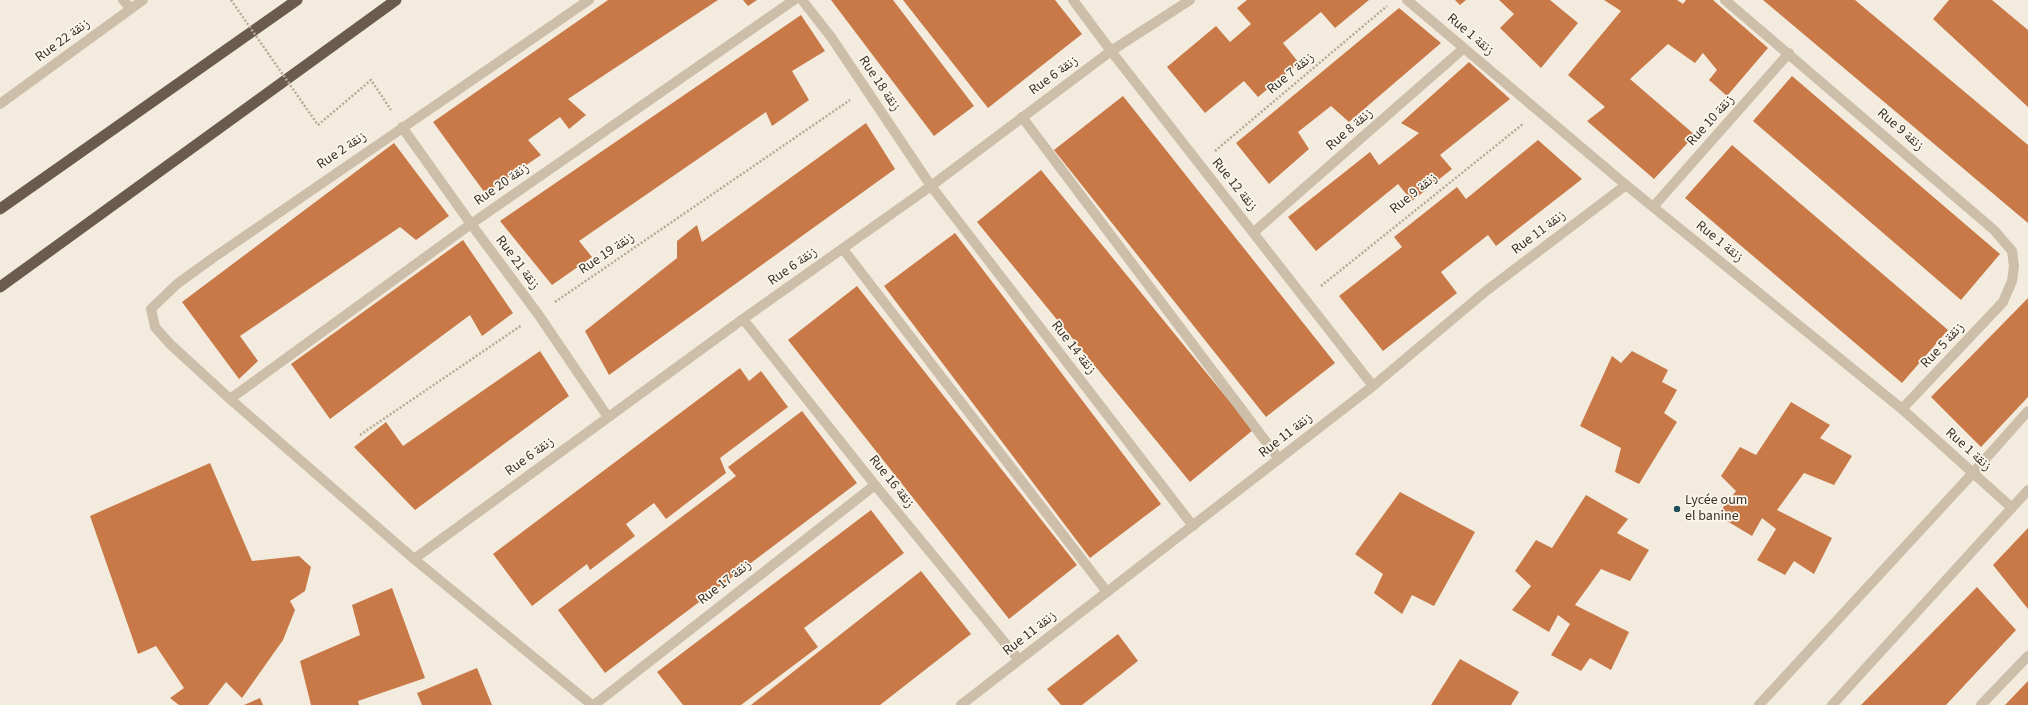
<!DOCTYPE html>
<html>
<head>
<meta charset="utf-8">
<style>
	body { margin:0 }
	canvas { display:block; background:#f3ecde }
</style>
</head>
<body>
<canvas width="2028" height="705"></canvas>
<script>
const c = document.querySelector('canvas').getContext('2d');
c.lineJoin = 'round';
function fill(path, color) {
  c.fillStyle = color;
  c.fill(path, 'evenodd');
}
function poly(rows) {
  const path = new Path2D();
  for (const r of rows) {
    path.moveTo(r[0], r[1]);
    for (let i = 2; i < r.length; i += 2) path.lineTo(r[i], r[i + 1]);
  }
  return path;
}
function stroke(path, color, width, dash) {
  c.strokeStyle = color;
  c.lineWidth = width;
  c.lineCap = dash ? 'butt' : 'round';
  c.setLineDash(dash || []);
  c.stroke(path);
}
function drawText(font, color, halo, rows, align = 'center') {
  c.font = font + ' "Source Sans 3","Noto Naskh Arabic",sans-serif';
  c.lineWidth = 3.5;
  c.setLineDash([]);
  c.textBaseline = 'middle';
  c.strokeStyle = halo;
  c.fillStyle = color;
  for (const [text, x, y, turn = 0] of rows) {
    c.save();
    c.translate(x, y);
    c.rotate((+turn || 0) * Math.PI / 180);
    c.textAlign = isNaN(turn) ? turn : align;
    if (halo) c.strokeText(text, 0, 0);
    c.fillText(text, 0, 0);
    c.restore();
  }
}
fill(poly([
	[608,0,718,0,568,99,586,115,569,129,560,117,528,140,541,155,485,193,433,122],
	[743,0,757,0,748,6],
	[831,0,893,0,974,106,934,136],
	[903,0,1055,0,1082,34,988,108],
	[1247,0,1369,0,1335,28,1321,12,1283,43,1299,63,1258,97,1244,81,1205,113,1167,67,1216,26,1230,42,1251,24,1237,8],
	[1455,0,1466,0,1460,5],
	[1499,0,1550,0,1578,23,1541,68,1500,28,1514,14],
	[1604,0,1677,0,1683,4,1686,0,1713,0,1768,48,1727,96,1709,80,1717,70,1703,53,1695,63,1668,44,1630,79,1695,135,1654,179,1587,121,1605,107,1568,75,1621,11],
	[1763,0,1855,0,2028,145,2028,223],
	[1949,0,1992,0,2028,30,2028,107,1933,19],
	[1399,8,1441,43,1349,122,1331,106,1298,132,1309,149,1269,184,1236,143],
	[801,15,825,51,792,71,809,100,772,126,766,112,579,241,592,257,552,285,500,221],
	[1469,62,1510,99,1440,155,1452,169,1412,201,1398,184,1316,251,1288,217,1370,152,1379,165,1419,133,1401,123],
	[1792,76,2000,254,1961,300,1753,121],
	[1123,96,1335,363,1266,417,1054,150],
	[866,123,895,169,609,375,585,331,677,258,677,241,697,225,702,242],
	[1538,140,1582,179,1496,246,1488,235,1441,272,1457,293,1383,351,1339,296,1402,247,1394,237,1457,187,1466,199],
	[394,143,449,216,416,240,400,227,240,336,258,361,239,379,182,302],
	[1732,145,1948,330,1902,383,1685,198],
	[1041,170,1253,430,1190,482,977,222],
	[955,233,1161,504,1090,558,884,286],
	[463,240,513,313,482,336,470,315,330,419,291,364],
	[857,286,1077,565,1009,619,788,340],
	[2028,298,2028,397,1981,447,1931,397],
	[540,351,569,396,415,510,354,447,386,422,403,446],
	[1632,351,1668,370,1662,382,1677,390,1664,413,1677,422,1639,484,1615,472,1621,448,1580,426,1612,356,1621,363],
	[740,368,749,381,761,371,788,407,720,458,726,473,666,519,654,503,626,524,635,536,590,570,587,564,532,606,493,554],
	[1791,402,1830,425,1820,438,1852,456,1834,485,1804,473,1777,510,1832,538,1814,574,1794,561,1785,575,1757,560,1776,529,1762,518,1752,536,1717,515,1736,491,1721,476,1740,447,1756,455],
	[802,411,857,483,605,673,558,610,736,476,728,467],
	[210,463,252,561,299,556,311,567,305,591,290,601,295,610,283,640,242,698,226,682,208,705,179,705,170,698,184,688,156,646,138,654,90,516],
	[1400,492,1475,532,1434,606,1412,595,1402,614,1374,593,1383,574,1355,554],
	[1586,495,1628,519,1617,533,1649,550,1630,581,1601,569,1575,605,1629,632,1611,670,1590,658,1581,671,1551,655,1570,624,1558,615,1549,632,1512,610,1531,586,1515,571,1536,540,1552,548],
	[871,510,904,553,804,628,818,647,741,705,683,705,657,672],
	[2028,528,2028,609,1993,565],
	[921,571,971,634,880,705,751,705],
	[1977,587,2016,630,1946,705,1861,705],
	[392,588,425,678,358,701,359,705,311,705,300,661,360,635,352,605],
	[1118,634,1138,661,1082,705,1061,705,1047,689],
	[1460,659,1519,692,1511,705,1431,705],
	[477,668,492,705,422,705,417,693],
	[2028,681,2028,705,2005,705],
	[260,698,263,705,244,705]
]), '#c87947');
stroke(poly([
	[318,125,371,80,391,110],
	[1215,151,1387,6],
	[1321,286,1523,124],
	[555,302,850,100],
	[360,435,522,325]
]), '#b8a894', 2.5, [2, 2]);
stroke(poly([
	[1022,117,1279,459],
	[843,249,1107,592]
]), '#ccbea9', 10);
stroke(poly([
	[123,0,131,9],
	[589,0,213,258,177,284,151,309,155,327,170,344,230,399,414,559,592,705],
	[802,0,831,37,931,186,1193,526],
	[1073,0,1111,51,1373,386],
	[1407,0,1626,185,1902,409,2012,508],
	[1725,0,1994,230,2012,251,2014,266,2012,281,2003,302,1902,409],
	[0,104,143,0],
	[402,127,471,224,538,314,608,417],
	[1653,207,1789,53],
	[1254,232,1464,48],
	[743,319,875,485,1019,660],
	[230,399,471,224,794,0],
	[414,559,743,319,931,186,1111,51,1190,0],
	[594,705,875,485],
	[961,705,1373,386,1486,291,1626,185],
	[1759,705,1972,474,2028,411],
	[1832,705,2028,490],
	[1981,705,2028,656]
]), '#ccbea9', 10);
stroke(poly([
	[0,209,297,0],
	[0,287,396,0]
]), '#6a5b4d', 11);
stroke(poly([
	[231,0,318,125]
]), '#b8a894', 2.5, [2, 2]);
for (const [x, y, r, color] of [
	[1677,509,4,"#1e4f5c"]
]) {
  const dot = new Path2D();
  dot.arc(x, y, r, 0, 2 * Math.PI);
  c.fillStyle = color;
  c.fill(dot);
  stroke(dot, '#faf6eb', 1.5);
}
drawText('14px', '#393129', '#faf6eb', [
	["Rue 1 زنقة",1470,35,40],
	["Rue 22 زنقة",63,41,-36],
	["Rue 7 زنقة",1291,74,-40],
	["Rue 6 زنقة",1054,76,-36],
	["Rue 18 زنقة",879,84,56],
	["Rue 10 زنقة",1711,121,-48],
	["Rue 8 زنقة",1350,130,-41],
	["Rue 9 زنقة",1900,130,41],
	["Rue 2 زنقة",342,151,-34],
	["Rue 20 زنقة",502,185,-35],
	["Rue 12 زنقة",1234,185,51],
	["Rue 9 زنقة",1414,194,-39],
	["Rue 11 زنقة",1539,233,-37],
	["Rue 1 زنقة",1719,242,39],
	["Rue 19 زنقة",607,254,-34],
	["Rue 21 زنقة",517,263,53],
	["Rue 6 زنقة",793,267,-35],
	["Rue 5 زنقة",1943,346,-47],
	["Rue 14 زنقة",1073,348,52],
	["Rue 11 زنقة",1286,436,-38],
	["Rue 1 زنقة",1968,450,42],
	["Rue 6 زنقة",530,457,-36],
	["Rue 16 زنقة",891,482,51],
	["Rue 17 زنقة",725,583,-38],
	["Rue 11 زنقة",1030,634,-38]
]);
drawText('14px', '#393129', '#faf6eb', [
	["Lycée oum",1685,501],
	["el banine",1685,517]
], 'left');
</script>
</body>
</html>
